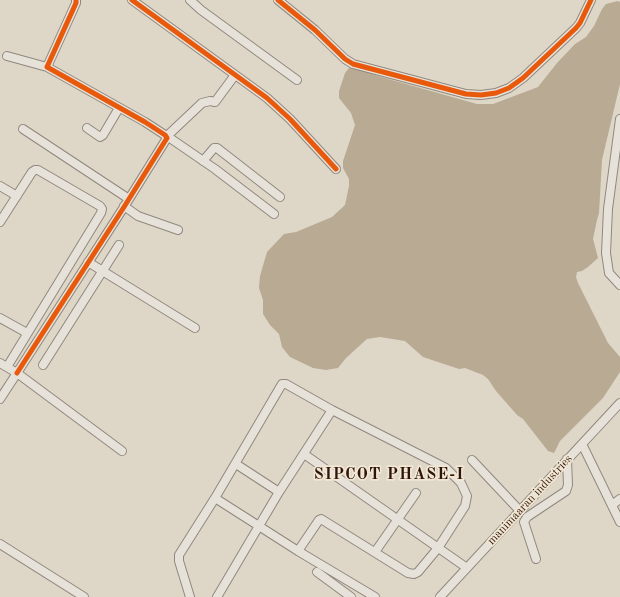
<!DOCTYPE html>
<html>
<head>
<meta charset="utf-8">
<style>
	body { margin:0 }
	canvas { display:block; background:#ded6c6 }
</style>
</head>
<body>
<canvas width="620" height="597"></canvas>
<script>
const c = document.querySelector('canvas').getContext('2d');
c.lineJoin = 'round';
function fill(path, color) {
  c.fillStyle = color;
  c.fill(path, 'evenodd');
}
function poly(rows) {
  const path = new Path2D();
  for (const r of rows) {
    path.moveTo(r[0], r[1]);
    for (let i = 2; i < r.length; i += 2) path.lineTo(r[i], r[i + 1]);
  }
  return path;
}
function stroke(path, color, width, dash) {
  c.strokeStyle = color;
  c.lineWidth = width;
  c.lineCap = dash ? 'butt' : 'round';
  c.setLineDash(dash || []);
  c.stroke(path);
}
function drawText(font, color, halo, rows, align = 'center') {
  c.font = font + ' "Old Standard TT",serif';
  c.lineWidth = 3.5;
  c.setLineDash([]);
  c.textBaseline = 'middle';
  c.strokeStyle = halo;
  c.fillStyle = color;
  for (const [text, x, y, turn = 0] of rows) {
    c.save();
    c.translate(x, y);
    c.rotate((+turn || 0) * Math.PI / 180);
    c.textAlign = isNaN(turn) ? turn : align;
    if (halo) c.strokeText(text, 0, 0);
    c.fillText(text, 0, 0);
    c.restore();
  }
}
fill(poly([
	[618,1,620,2,620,84,602,160,599,213,597,220,593,239,598,258,588,267,582,271,577,272,576,277,578,283,608,343,620,357,620,372,603,398,560,441,554,453,548,451,523,419,517,415,496,391,488,379,483,375,465,368,459,369,423,357,405,341,380,337,367,339,346,358,338,368,326,370,313,368,290,357,282,347,279,334,270,325,263,314,263,300,259,288,260,276,267,252,284,234,296,232,332,217,345,205,349,186,349,179,343,168,343,161,355,125,351,113,339,98,339,91,345,73,349,68,355,68,378,76,477,104,493,104,538,87,557,63,575,44,586,37,594,26,602,9,606,4]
]), '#b9aa94');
const minor = poly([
	[76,0,76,3,47,67,145,122,165,135,167,138,124,207,17,373,122,451],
	[132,0,267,98,290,119,336,169],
	[190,0,201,10,297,80],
	[278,0,315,30,345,59,353,64,466,94,481,95,496,93,509,88,523,78,576,28,580,23,591,0],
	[7,56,47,67],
	[235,75,215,102,210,101,202,103,167,136,215,169,274,214],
	[620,119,608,209,606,253,609,273,620,285],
	[87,128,100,137,103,135,119,108],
	[23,129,129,199],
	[203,161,214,148,217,148,280,197],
	[0,186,17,196],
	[124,206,138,216,178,230],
	[0,222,32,172,35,170,38,170,100,206,102,209,101,213,7,367],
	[88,262,195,328],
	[0,318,27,333],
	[0,363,17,373,0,399],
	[43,365,119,245],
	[582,444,620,522],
	[304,454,467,568],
	[472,460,520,511],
	[236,464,279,492],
	[215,498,298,551,375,597],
	[612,505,620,499],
	[0,544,84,597],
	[375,552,416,493],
	[536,559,524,522,527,517,566,491,568,485,567,459],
	[317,572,351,597],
	[190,597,179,561,179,555,215,498,282,384,286,384,332,410,446,468,461,483,467,496,465,506,438,548,418,572,414,574,408,573,321,519,319,520,298,551],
	[217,597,279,492,332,410],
	[440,597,620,403]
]);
stroke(minor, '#90887e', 10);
stroke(minor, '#e6e2da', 8);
stroke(poly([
	[132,0,267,98,290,119,336,169],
	[278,0,315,30,345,59,353,64,466,94,481,95,496,93,509,88,523,78,576,28,580,23,591,0],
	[17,373,124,207,167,138,165,135,145,122,47,67,76,3,76,0]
]), '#e8590c', 5);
drawText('12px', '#2e140a', '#f1e7d3', [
	["manimaaran industries",530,500,-47]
]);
c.letterSpacing = '1px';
drawText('bold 16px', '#2e140a', '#f1e7d3', [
	["SIPCOT PHASE-I",389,475]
]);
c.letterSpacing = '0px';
</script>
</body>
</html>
